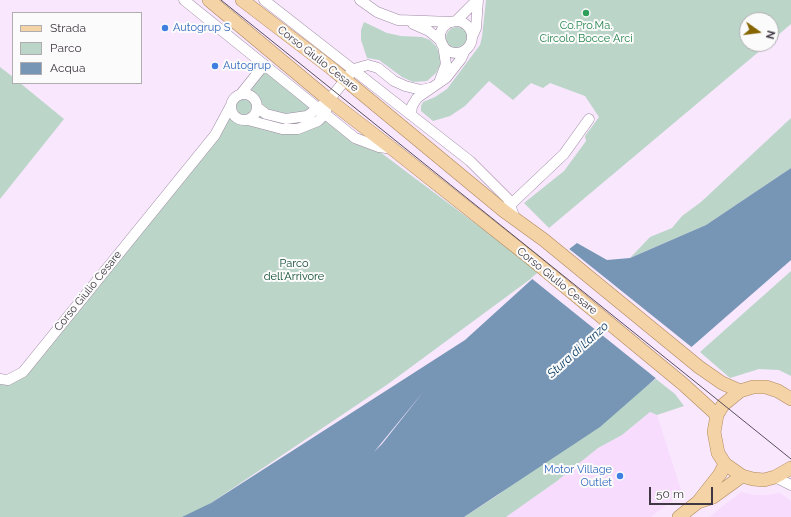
<!DOCTYPE html>
<html>
<head>
<meta charset="utf-8">
<style>
	body { margin:0 }
	#map { position:relative; width:791px; height:517px; overflow:hidden; background:#f8e7fd; font-family:Raleway,sans-serif }
	canvas { display:block }
	.legend { position:absolute; left:12px; top:12px; width:130px; height:72px; box-sizing:border-box; background:#fbfbfb; border:1px solid #b0adb1; margin:0; padding:5px 7px; list-style:none; font-size:12px; color:#3f3742 }
	.legend li { display:flex; align-items:center; gap:8px; height:20px }
	.legend b { width:20px; border:1px solid #b0adb1 }
	.north { position:absolute; left:739px; top:12px; width:40px; height:40px; box-sizing:border-box; background:#fbfbfb; border:1px solid #b0adb1; border-radius:50%; rotate:104deg; font-size:11px; font-weight:700; line-height:16px; text-align:center; color:#3f3742 }
	.north::after { content:''; display:block; margin:auto; width:14px; height:18px; background:#866400; clip-path:polygon(50% 0,100% 100%,50% 72%,0 100%) }
	.scale { position:absolute; left:649px; top:487px; width:64px; height:18px; box-sizing:border-box; border:2px solid #3f3742; border-top:0; padding-left:5px; font-size:12px; line-height:14px; white-space:nowrap; color:#3f3742; -webkit-text-stroke:3px #fbfbfb; paint-order:stroke }
</style>
</head>
<body>
<div id="map">
<canvas width="791" height="517"></canvas>
<ul class="legend">
<li><b style="height:5px;background:#f4d3a6"></b>Strada</li>
<li><b style="height:11px;background:#bbd6c8"></b>Parco</li>
<li><b style="height:11px;background:#7796b6"></b>Acqua</li>
</ul>
<div class="north">N</div>
<div class="scale">50 m</div>
</div>
<script>
const c = document.querySelector('canvas').getContext('2d');
c.lineJoin = 'round';
function fill(path, color) {
  c.fillStyle = color;
  c.fill(path, 'evenodd');
}
function poly(rows) {
  const path = new Path2D();
  for (const r of rows) {
    if (r.length === 3) {
      path.moveTo(r[0] + r[2], r[1]);
      path.arc(r[0], r[1], r[2], 0, 2 * Math.PI);
      continue;
    }
    path.moveTo(r[0], r[1]);
    for (let i = 2; i < r.length; i += 2) path.lineTo(r[i], r[i + 1]);
  }
  return path;
}
function stroke(path, color, width, dash) {
  c.strokeStyle = color;
  c.lineWidth = width;
  c.lineCap = dash ? 'butt' : 'round';
  c.setLineDash(dash || []);
  c.stroke(path);
}
function drawText(font, color, halo, rows, align = 'center') {
  c.font = font + ' Raleway,sans-serif';
  c.lineWidth = 4;
  c.setLineDash([]);
  c.textBaseline = 'middle';
  c.strokeStyle = halo;
  c.fillStyle = color;
  for (const [text, x, y, turn = 0] of rows) {
    c.save();
    c.translate(x, y);
    c.rotate((+turn || 0) * Math.PI / 180);
    c.textAlign = isNaN(turn) ? turn : align;
    if (halo) c.strokeText(text, 0, 0);
    c.fillText(text, 0, 0);
    c.restore();
  }
}
fill(poly([
	[650,412,657,415,682,493,651,517,506,517,557,481,598,448,622,435],
	[741,492,754,495,768,495,780,493,791,501,791,517,709,517]
]), '#f7dcfe');
fill(poly([
	[486,0,791,0,791,24,771,41,771,20,747,20,747,44,768,44,549,228,524,203,564,171,586,141,585,136,599,117,585,96,550,83,543,88,531,83,513,100,489,81,465,106,450,116,433,121,421,111,421,106,423,102,435,97,447,89,480,45,482,37],
	[364,22,387,33,401,36,422,37,430,40,436,46,440,55,440,65,436,73,427,81,413,82,402,77,379,60,367,58,361,40,361,30],
	[457,38,11],
	[264,65,540,272,388,384,205,507,184,517,0,517,0,379,23,372,205,148],
	[0,67,13,77,13,83,20,83,64,119,0,199],
	[791,118,791,168,706,225,630,258,650,237,672,228,682,216,701,202],
	[791,271,791,376,779,370,759,369,730,378,700,352],
	[656,379,675,394,684,406,657,415,650,412,622,435,598,448,557,481,506,517,464,517,498,495]
]), '#bbd6c8');
fill(poly([
	[791,168,791,260,600,427,464,517,182,517,211,503,465,340,540,272,577,243,607,260,630,258,706,225],
	[424,391,382,444,374,452]
]), '#7796b6');
fill(poly([
	[568,248,694,349,658,380,531,278]
]), '#f8e7fd');
const minor = poly([
	[184,0,355,138,379,147,393,149],
	[264,0,470,161,508,199,515,219],
	[360,0,377,12,398,20,452,22],
	[456,21,477,0],
	[456,37,16],
	[413,24,429,31,441,41],
	[472,37,476,28,478,0],
	[440,80,446,64,443,45],
	[244,107,13],
	[240,95,264,65],
	[257,107,266,114,286,119,307,116,329,100,354,69,368,65,378,68,394,81,405,86,421,90,430,88],
	[411,115,412,106,417,98,446,78,461,59,465,50],
	[248,120,282,129,298,129,318,121,325,114,327,108],
	[507,208,564,154,589,119],
	[0,379,8,380,23,372,215,135,231,105],
	[775,477,791,485]
]);
const major = poly([
	[209,0,329,100,394,150,529,257,683,384,717,415],
	[242,0,331,68,504,211,544,240,699,367,722,383,740,391],
	[791,399,778,391,766,387,753,387,740,391,723,405,717,415,714,432,718,453,725,464,742,476,753,479,764,480,775,477,791,468],
	[698,502,713,497,742,476],
	[679,517,698,502,720,474,725,464]
]);
stroke(minor, '#9f8ba4', 11);
stroke(major, '#b0895d', 14);
stroke(minor, '#fff', 10);
stroke(major, '#f4d3a6', 13);
stroke(poly([
	[221,0,791,459]
]), '#584f5b', 1);
for (const [x, y, r, color] of [
	[586,13,4,"#2e9e5b"],
	[165,28,4,"#3f7fe0"],
	[215,66,4,"#3f7fe0"],
	[620,476,4,"#3f7fe0"]
]) {
  const dot = new Path2D();
  dot.arc(x, y, r, 0, 2 * Math.PI);
  c.fillStyle = color;
  c.fill(dot);
  stroke(dot, '#fbfbfb', 1.5);
}
drawText('11px', '#27864d', '#fbfbfb', [
	["Co.Pro.Ma.",586,26],
	["Circolo Bocce Arci",586,39]
]);
drawText('11px', '#366cbe', '#fbfbfb', [
	["Autogrup S",173,28],
	["Autogrup",223,66],
	["Motor Village",612,470,"right"],
	["Outlet",612,483,"right"]
], 'left');
drawText('11px', '#3f3742', '#fbfbfb', [
	["Corso Giulio Cesare",318,59,38],
	["Corso Giulio Cesare",557,281,39],
	["Corso Giulio Cesare",88,291,-51]
]);
drawText('11px', '#0f4a33', '#fbfbfb', [
	["Parco",294,264],
	["dell'Arrivore",294,277]
]);
drawText('italic 12px', '#01355f', '#fbfbfb', [
	["Stura di Lanzo",578,350,-42]
]);
</script>
</body>
</html>
